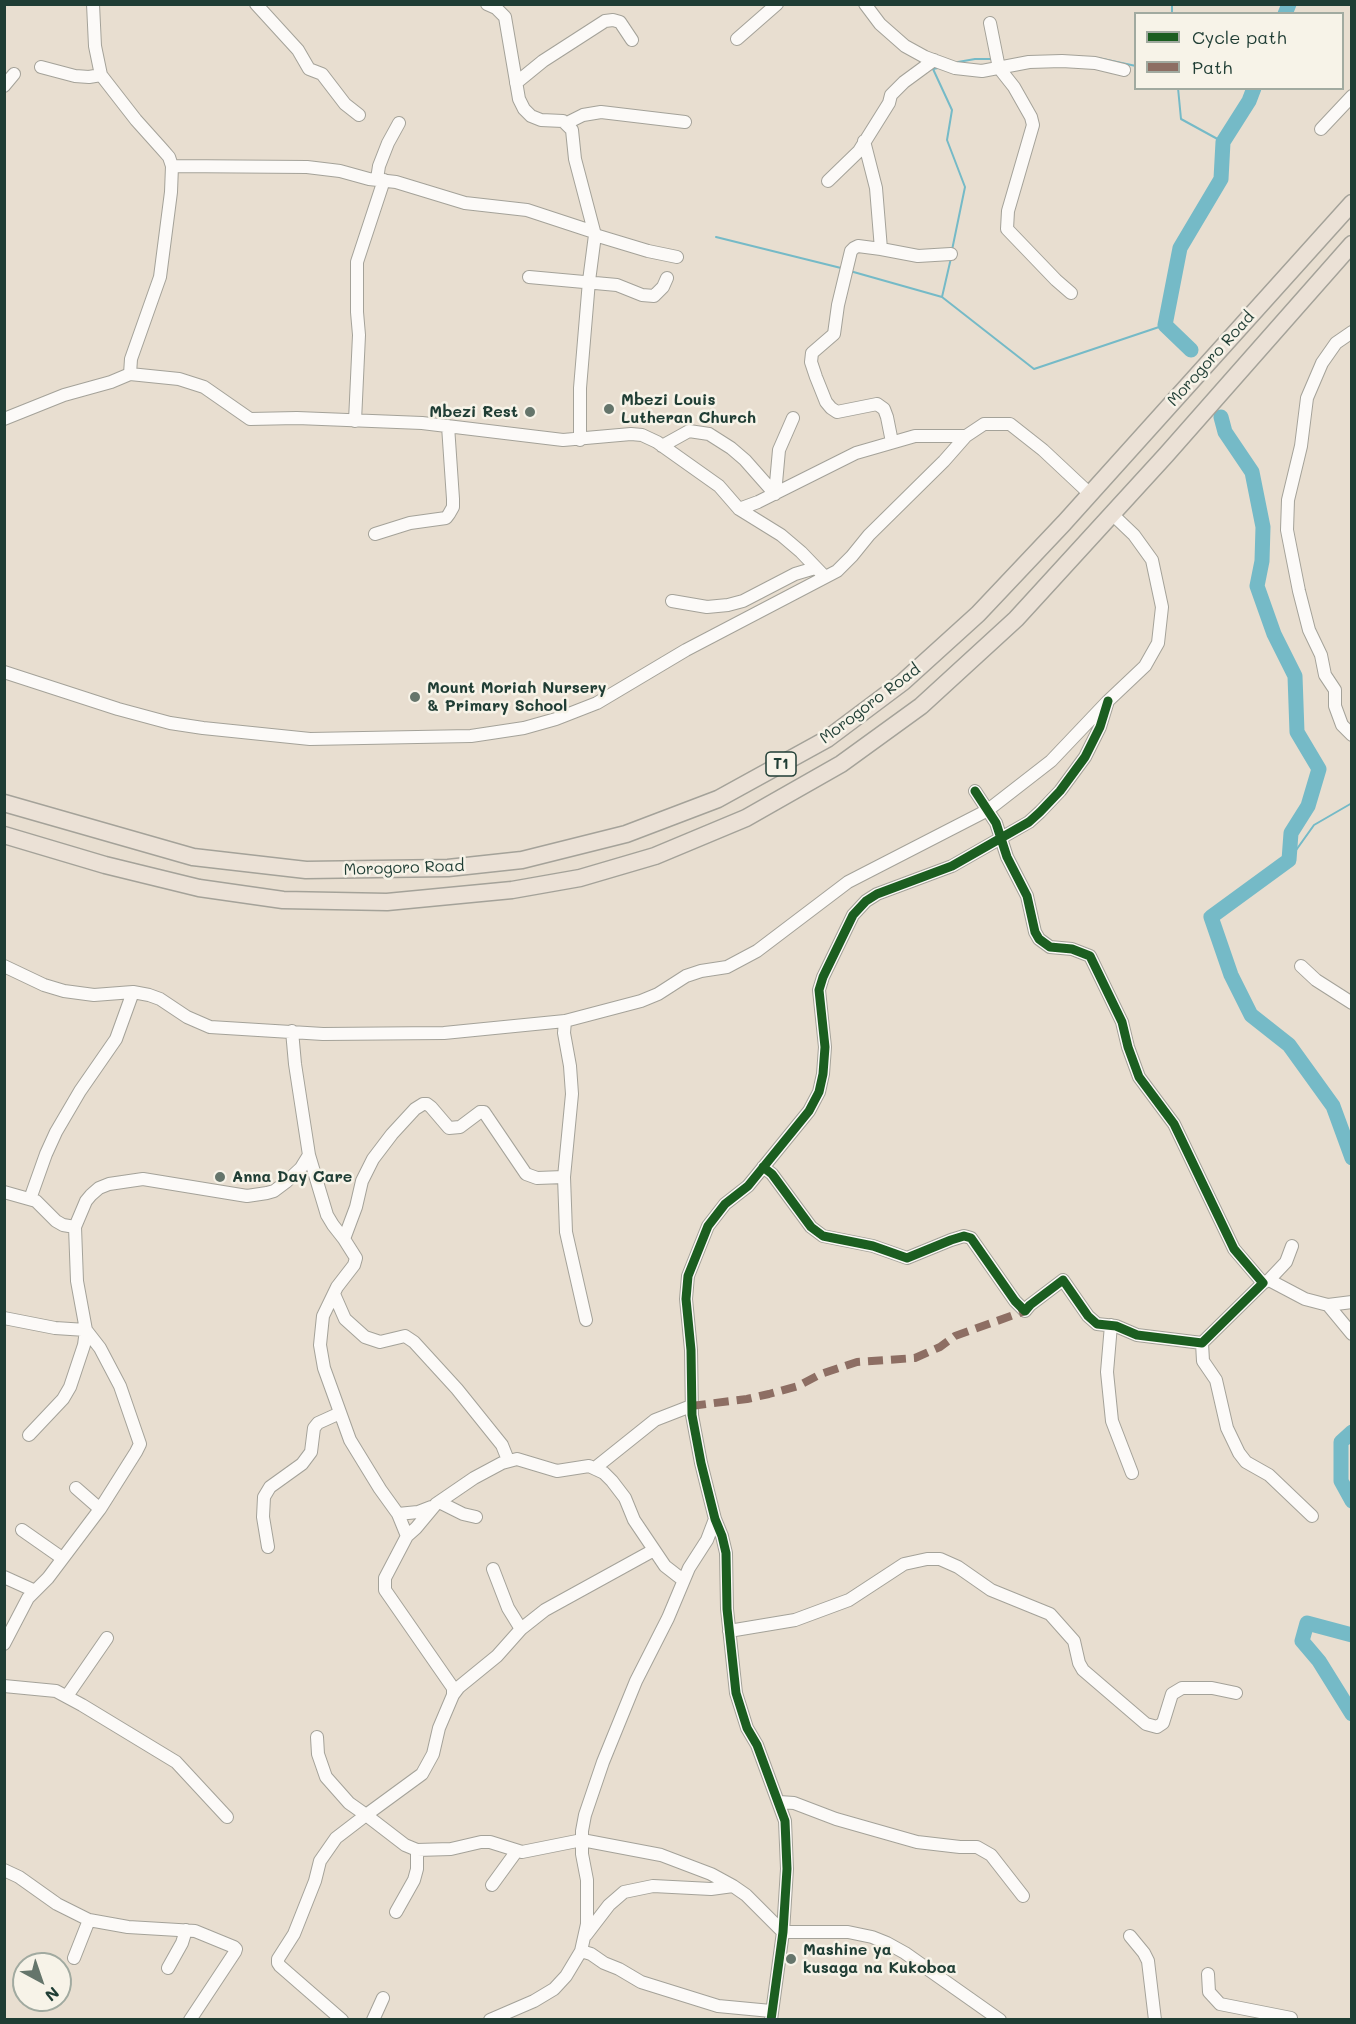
<!DOCTYPE html>
<html>
<head>
<meta charset="utf-8">
<style>
	body { margin:0 }
	#map { position:relative; width:1356px; height:2024px; overflow:hidden; background:#e8ded0; font-family:Mali,sans-serif }
	canvas { display:block }
	.frame { position:absolute; inset:0; border:6px solid #1f3d34; pointer-events:none }
	.legend { position:absolute; left:1134px; top:12px; width:210px; height:78px; box-sizing:border-box; background:#f7f3e8; border:2px solid #a1aaa0; margin:0; padding:8px 10px; list-style:none; font-size:18px; color:#1f3d34 }
	.legend li { display:flex; align-items:center; gap:12px; height:30px }
	.legend b { width:30px; border:2px solid #a1aaa0 }
	.north { position:absolute; left:12px; top:1952px; width:60px; height:60px; box-sizing:border-box; background:#f7f3e8; border:2px solid #a1aaa0; border-radius:50%; rotate:140deg; font-size:16px; font-weight:700; line-height:24px; text-align:center; color:#1f3d34 }
	.north::after { content:''; display:block; margin:auto; width:21px; height:27px; background:#65756b; clip-path:polygon(50% 0,100% 100%,50% 72%,0 100%) }
</style>
</head>
<body>
<div id="map">
<canvas width="1356" height="2024"></canvas>
<div class="frame"></div>
<ul class="legend">
<li><b style="height:8px;background:#1b5e20"></b>Cycle path</li>
<li><b style="height:8px;background:#8d6e63"></b>Path</li>
</ul>
<div class="north">N</div>
</div>
<script>
const c = document.querySelector('canvas').getContext('2d');
c.lineJoin = 'round';
function poly(rows) {
  const path = new Path2D();
  for (const r of rows) {
    path.moveTo(r[0], r[1]);
    for (let i = 2; i < r.length; i += 2) path.lineTo(r[i], r[i + 1]);
  }
  return path;
}
function stroke(path, color, width, dash) {
  c.strokeStyle = color;
  c.lineWidth = width;
  c.lineCap = dash ? 'butt' : 'round';
  c.setLineDash(dash || []);
  c.stroke(path);
}
function drawText(font, color, halo, rows, align = 'center') {
  c.font = font + ' Mali,sans-serif';
  c.lineWidth = 5;
  c.setLineDash([]);
  c.textBaseline = 'middle';
  c.strokeStyle = halo;
  c.fillStyle = color;
  for (const [text, x, y, turn = 0] of rows) {
    c.save();
    c.translate(x, y);
    c.rotate((+turn || 0) * Math.PI / 180);
    c.textAlign = isNaN(turn) ? turn : align;
    if (halo) c.strokeText(text, 0, 0);
    c.fillText(text, 0, 0);
    c.restore();
  }
}
stroke(poly([
	[1172,4,1172,14],
	[1098,58,1136,66],
	[958,62,975,59,994,59],
	[938,68,933,69,952,110,947,140,965,187,952,250],
	[1178,88,1181,119,1223,142],
	[716,237,841,268],
	[850,271,942,297,1034,369,1165,325],
	[942,297,951,258],
	[1289,860,1314,825,1352,803]
]), '#75bac7', 2);
stroke(poly([
	[1285,14,1289,4],
	[1191,350,1165,325,1180,248,1221,179,1223,142,1249,101,1254,88],
	[1221,417,1225,432,1252,472,1263,527,1262,561,1257,586,1274,634,1295,676,1297,732,1319,769,1308,806,1291,833,1289,860,1211,917,1231,975,1251,1015,1289,1045,1333,1106,1352,1158],
	[1352,1432,1341,1442,1341,1481,1352,1501],
	[1352,1635,1307,1623,1302,1641,1319,1661,1352,1714]
]), '#75bac7', 15);
const minor = poly([
	[93,4,95,46,101,75,136,120,162,149,169,157,172,166,171,192,160,277,131,359,130,374],
	[256,4,298,50,309,69,322,74,345,104,359,115],
	[487,4,496,8,505,17,519,99,524,109,531,116,541,120,563,121,572,130,575,159,595,235,589,281,580,388,580,440],
	[865,4,880,24,905,46,925,57,955,68,982,71,1029,62,1062,61,1095,63,1124,70],
	[990,23,999,68,1014,87,1031,117,1033,125,1008,211,1007,229,1056,280,1071,293],
	[737,39,777,4],
	[41,67,75,76,89,77,101,75],
	[516,83,543,61,605,21,613,20,620,22,632,40],
	[4,86,14,74],
	[567,123,583,115,601,112,685,122],
	[1321,129,1352,96],
	[864,141,876,188,881,249],
	[172,166,307,167,340,171,369,179,396,182,465,203,527,210,594,232],
	[377,179,379,166,388,143,399,123],
	[828,181,859,151,889,103,891,95,904,82,934,60],
	[595,235,648,251,677,257],
	[529,277,617,285,642,295,654,296,663,287,667,278],
	[1352,332,1336,343,1322,363,1307,398,1301,446,1288,500,1287,530,1299,591,1309,630,1321,655,1325,675,1335,690,1335,706,1342,725,1352,735],
	[4,419,64,395,111,382,130,374,179,379,204,387,250,419,297,418,422,423,563,440,631,434,642,435,657,442,719,486,739,509,781,535,801,552,825,577],
	[355,421,359,335,357,312,357,262,384,180],
	[892,442,887,417,884,409,877,404,837,412,831,408,826,402,816,377,811,362,812,353,834,334,838,305,851,251,854,248,858,246,881,249,918,256,951,254],
	[662,446,689,431,709,434,731,448,745,460,775,494],
	[775,494,779,450,793,418],
	[739,509,758,502,856,453,915,436,966,436],
	[375,534,410,523,446,518,449,514,453,507,453,499,448,426],
	[672,601,707,607,728,605,743,601,795,574,815,568],
	[4,672,118,709,170,723,203,728,310,739,471,736,524,728,556,719,597,703,686,650,837,571,852,556,869,535,944,461,966,436,984,424,1010,424,1043,450,1090,494],
	[4,966,44,985,64,991,94,995,133,992,149,995,160,999,187,1017,210,1027,323,1034,444,1033,565,1021,641,1001,658,994,686,976,701,971,727,967,757,951,848,882,988,810,1051,761,1108,701,1145,666,1158,643,1162,607,1152,560,1134,535,1112,514],
	[1301,966,1316,980,1352,1003],
	[565,1021,564,1033,570,1066,572,1094,564,1177,566,1232,586,1320],
	[292,1031,295,1064,309,1155,327,1215,333,1225,344,1239,356,1258,354,1265,337,1287,323,1316,320,1345,324,1368,350,1440,380,1489,398,1514,407,1536,385,1578,385,1590,453,1688,453,1695,439,1728,433,1754,422,1774,366,1815,349,1803,326,1777,318,1754,317,1737],
	[763,1167,772,1174,811,1227,823,1236,873,1246,907,1258,951,1240,964,1236,971,1238,1015,1301,1025,1311,1030,1305,1063,1280,1088,1316,1097,1324,1116,1326,1137,1335,1202,1343,1263,1283,1234,1249,1174,1124,1139,1077,1128,1047,1122,1022,1090,956,1072,949,1050,947,1039,939,1035,932,1027,896,1007,857,996,823,975,791],
	[4,1192,36,1201,56,1221,63,1225,75,1227],
	[30,1199,46,1154,56,1132,80,1091,116,1039,133,992],
	[344,1239,356,1207,362,1181,373,1159,392,1134,415,1109,423,1104,427,1104,431,1107,449,1128,460,1127,480,1112,484,1112,526,1174,537,1178,564,1177],
	[1269,1280,1286,1262,1292,1246],
	[1263,1283,1269,1280,1305,1299,1328,1305,1352,1334],
	[334,1294,345,1319,365,1337,380,1342,405,1336,414,1342,457,1389,502,1445,508,1460],
	[1328,1305,1352,1302],
	[4,1318,55,1328,86,1330,100,1348,120,1386,140,1444,136,1452,100,1509,48,1578,28,1598,4,1644],
	[1111,1325,1107,1372,1112,1421,1132,1473],
	[1202,1343,1203,1361,1216,1380,1227,1428,1239,1453,1246,1462,1269,1475,1312,1516],
	[29,1435,63,1399,70,1387,84,1345,86,1330,77,1281,75,1227,86,1201,91,1195,99,1188,109,1184,143,1179,247,1196,267,1193,274,1191,286,1182,301,1168,309,1155],
	[595,1468,655,1420,691,1406],
	[76,1488,100,1509],
	[439,1502,463,1514,476,1517],
	[398,1514,418,1512,431,1507],
	[22,1530,62,1558],
	[407,1536,416,1528,436,1504,474,1478,502,1463,517,1459,557,1471,589,1466,604,1473,612,1481,625,1498,634,1520,665,1566,683,1580],
	[268,1547,263,1517,264,1497,270,1487,302,1464,311,1452,314,1428,318,1423,340,1413],
	[493,1569,508,1608,521,1629],
	[4,1577,35,1591],
	[729,1631,795,1620,849,1600,904,1564,927,1559,940,1559,958,1567,991,1590,1050,1614,1074,1641,1079,1663,1083,1670,1146,1724,1157,1727,1163,1723,1172,1694,1182,1688,1212,1688,1236,1693],
	[4,1686,56,1691,82,1705,176,1762,227,1817],
	[453,1695,459,1687,497,1656,521,1629,545,1610,654,1550],
	[67,1696,107,1638],
	[779,1802,794,1803,836,1819,917,1842,960,1847,977,1847,991,1855,1023,1896],
	[4,1870,19,1877,57,1904,89,1920,128,1927,195,1931,234,1947,236,1949,235,1952,190,2020],
	[492,1885,516,1852],
	[396,1912,414,1880,417,1869,417,1850],
	[586,1935,609,1905,624,1892,653,1886,711,1889,733,1886],
	[1130,1936,1144,1953,1148,1961,1155,2020],
	[581,1951,591,1954,604,1963,619,1969,641,1982,718,2006,771,2011],
	[74,1958,89,1920],
	[168,1968,182,1943,186,1930],
	[1208,1974,1209,1992,1220,2004,1291,2018],
	[342,2020,280,1966,278,1963,278,1959,294,1934,315,1881,320,1861,336,1838,366,1815,405,1845,417,1850,451,1849,481,1842,490,1842,522,1852,582,1840,661,1855,711,1874,733,1886,746,1895,783,1932,848,1932,872,1937,887,1943,905,1953,1000,2020],
	[373,2020,383,1998],
	[490,2020,534,2001,554,1989,566,1976,581,1951,587,1924,587,1880,582,1854,582,1831,585,1815,603,1762,636,1681,668,1618,689,1568,707,1540,715,1519],
	[771,2020,783,1932,787,1869,785,1821,757,1745,747,1728,736,1693,727,1609,726,1553,722,1536,715,1519,701,1463,692,1415,691,1350,686,1299,688,1276,708,1226,725,1204,748,1186,809,1111,819,1092,823,1074,825,1047,819,990,823,977,853,915,866,901,877,894,952,866,1029,822,1040,812,1060,791,1085,757,1100,727,1108,701]
]);
const highway = poly([
	[4,803,193,857,306,870,448,868,522,860,626,834,718,799,827,739,903,682,978,614,1064,523,1352,203],
	[4,835,105,865,199,888,283,900,387,902,512,890,580,878,655,856,746,818,841,764,921,706,1016,619,1166,455,1352,244]
]);
stroke(minor, '#a4a299', 14);
stroke(highway, '#a4a299', 19);
stroke(minor, '#fcfaf8', 12);
stroke(highway, '#ebe1d6', 16);
stroke(poly([
	[691,1406,747,1399,769,1394,798,1386,821,1374,857,1362,915,1358,940,1347,955,1336,1025,1311]
]), '#8d6e63', 8, [15, 8]);
stroke(poly([
	[763,1167,772,1174,811,1227,823,1236,873,1246,907,1258,951,1240,964,1236,971,1238,1015,1301,1025,1311,1030,1305,1063,1280,1088,1316,1097,1324,1116,1326,1137,1335,1202,1343,1263,1283,1234,1249,1174,1124,1139,1077,1128,1047,1122,1022,1090,956,1072,949,1050,947,1039,939,1035,932,1027,896,1007,857,996,823,975,791],
	[771,2020,783,1932,787,1869,785,1821,757,1745,747,1728,736,1693,727,1609,726,1553,722,1536,715,1519,701,1463,692,1415,691,1350,686,1299,688,1276,708,1226,725,1204,748,1186,809,1111,819,1092,823,1074,825,1047,819,990,823,977,853,915,866,901,877,894,952,866,1029,822,1040,812,1060,791,1085,757,1100,727,1108,701]
]), '#1b5e20', 9);
for (const [x, y, r, color] of [
	[609,409,6,"#65756b"],
	[530,412,6,"#65756b"],
	[415,697,6,"#65756b"],
	[220,1177,6,"#65756b"],
	[791,1959,6,"#65756b"]
]) {
  const dot = new Path2D();
  dot.arc(x, y, r, 0, 2 * Math.PI);
  c.fillStyle = color;
  c.fill(dot);
  stroke(dot, '#f7f3e8', 2);
}
for (const [x, y, w] of [
	[781,764,30]
]) {
  const box = new Path2D();
  box.roundRect(x - w / 2, y - 12, w, 24, 4.5);
  c.fillStyle = '#f7f3e8';
  c.fill(box);
  stroke(box, '#1f3d34', 1.5);
}
drawText('bold 15px', '#1f3d34', null, [
	["T1",781,764]
]);
drawText('16px', '#1f3d34', '#f7f3e8', [
	["Morogoro Road",1211,359,-48],
	["Morogoro Road",870,704,-37],
	["Morogoro Road",404,868,-2]
]);
drawText('bold 16px', '#1f3d34', '#f7f3e8', [
	["Mbezi Louis",621,400],
	["Lutheran Church",621,418],
	["Mbezi Rest",518,412,"right"],
	["Mount Moriah Nursery",427,688],
	["& Primary School",427,706],
	["Anna Day Care",232,1177],
	["Mashine ya",803,1950],
	["kusaga na Kukoboa",803,1968]
], 'left');
</script>
</body>
</html>
